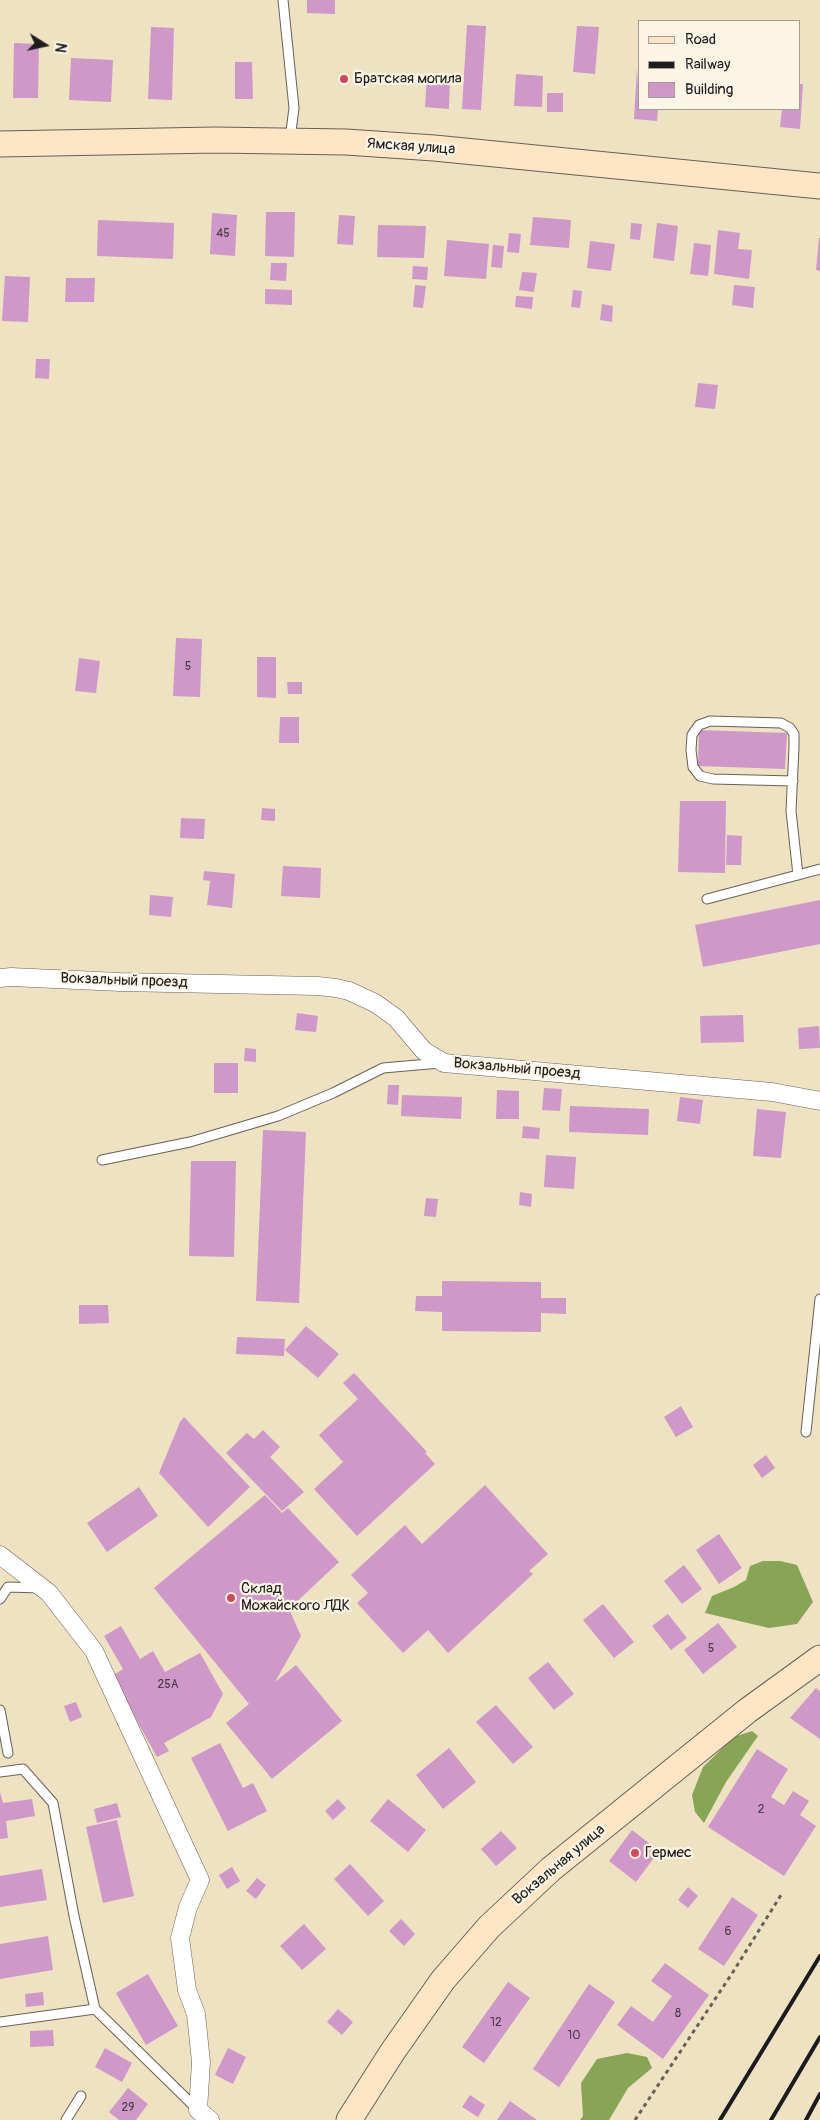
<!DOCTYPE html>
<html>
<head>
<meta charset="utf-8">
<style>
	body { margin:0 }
	#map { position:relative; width:820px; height:2120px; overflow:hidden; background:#eee2c2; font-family:Pangolin,sans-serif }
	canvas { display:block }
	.legend { position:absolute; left:638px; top:20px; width:162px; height:90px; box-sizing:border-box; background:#fcf5e5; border:1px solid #a29e95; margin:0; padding:6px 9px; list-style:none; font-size:15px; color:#1c1c1c }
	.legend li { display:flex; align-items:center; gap:10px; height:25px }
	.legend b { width:25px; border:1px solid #a29e95 }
	.north { position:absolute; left:20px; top:20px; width:50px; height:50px; -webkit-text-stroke:4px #fcf5e5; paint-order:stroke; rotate:100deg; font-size:14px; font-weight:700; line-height:20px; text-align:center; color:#1c1c1c }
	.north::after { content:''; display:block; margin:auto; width:18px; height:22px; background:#1c1c1c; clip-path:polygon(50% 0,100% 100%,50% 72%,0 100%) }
</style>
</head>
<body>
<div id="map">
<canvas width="820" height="2120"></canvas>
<ul class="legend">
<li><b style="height:6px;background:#fde5c5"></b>Road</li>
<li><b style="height:6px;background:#1c1c1c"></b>Railway</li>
<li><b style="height:14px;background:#ce98c9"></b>Building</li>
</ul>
<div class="north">N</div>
</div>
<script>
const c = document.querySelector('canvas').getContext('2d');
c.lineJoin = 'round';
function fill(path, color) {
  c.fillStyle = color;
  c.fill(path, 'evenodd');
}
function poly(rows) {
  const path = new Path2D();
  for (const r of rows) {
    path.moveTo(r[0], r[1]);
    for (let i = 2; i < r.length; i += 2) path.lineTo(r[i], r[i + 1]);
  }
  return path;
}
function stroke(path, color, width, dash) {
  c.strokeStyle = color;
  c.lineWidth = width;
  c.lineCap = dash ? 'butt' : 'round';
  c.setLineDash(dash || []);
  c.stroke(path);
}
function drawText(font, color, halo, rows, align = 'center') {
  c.font = font + ' Pangolin,sans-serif';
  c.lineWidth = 4.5;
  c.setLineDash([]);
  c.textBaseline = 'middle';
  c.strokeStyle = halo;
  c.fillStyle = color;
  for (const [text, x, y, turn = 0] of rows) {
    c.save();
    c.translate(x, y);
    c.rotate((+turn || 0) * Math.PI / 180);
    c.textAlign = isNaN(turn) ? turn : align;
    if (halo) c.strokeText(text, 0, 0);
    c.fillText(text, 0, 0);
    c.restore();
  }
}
fill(poly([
	[763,1561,780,1561,797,1565,813,1602,797,1624,769,1628,705,1613,712,1596,734,1587,746,1580,750,1566],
	[752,1731,758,1736,726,1782,704,1823,695,1812,692,1795,703,1767,734,1737],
	[627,2053,647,2057,652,2068,628,2088,609,2120,580,2120,583,2116,581,2083,597,2059]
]), '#88a457');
fill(poly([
	[307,0,335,0,335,14,307,13],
	[467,25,486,26,481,110,462,109],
	[577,26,599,27,595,74,573,72],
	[151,27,174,28,172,100,148,99],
	[14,43,39,44,38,98,13,98],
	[71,58,113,60,111,102,69,100],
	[235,62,252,62,253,99,235,99],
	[637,68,639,109,658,109,657,121,634,119],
	[516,74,543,76,542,107,514,106],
	[427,75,450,77,449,109,425,107],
	[799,84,803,84,800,129,780,127,782,109,799,109],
	[547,93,563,93,563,112,547,112],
	[266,212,295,212,294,257,265,256],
	[212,213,237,215,235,256,210,254],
	[339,215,355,216,353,245,337,244],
	[533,217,571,220,569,248,530,245],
	[98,220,174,223,173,259,97,256],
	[631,223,642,224,640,240,630,239],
	[657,223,678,226,674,261,653,258],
	[378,225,426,226,424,258,377,257],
	[718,230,740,233,738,249,752,250,749,279,714,274],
	[509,233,521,234,519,253,507,252],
	[819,238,820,238,820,271,816,270],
	[447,240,489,244,486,279,444,276],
	[590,241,615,244,611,271,587,268],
	[694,243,711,245,708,276,690,274],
	[493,245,504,246,502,268,491,267],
	[271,263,287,263,286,281,270,280],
	[413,266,428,267,427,280,412,279],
	[522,272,537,273,534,292,519,290],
	[5,276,30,277,28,322,2,321],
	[66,278,95,278,94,302,65,302],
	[415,285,426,286,423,308,413,307],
	[734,285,755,287,753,308,732,305],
	[265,289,292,290,292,305,265,304],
	[573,290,582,291,580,308,571,307],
	[516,296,533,297,532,309,515,307],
	[602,304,613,306,612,322,600,320],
	[36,359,50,359,49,379,35,378],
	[698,383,718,385,715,409,695,407],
	[176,638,202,639,200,697,173,696],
	[257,657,276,657,276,698,257,697],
	[79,658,100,661,96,693,75,691],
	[287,682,302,682,302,694,288,694],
	[280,717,299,717,299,743,279,743],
	[699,730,787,733,785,769,698,766],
	[680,801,726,801,725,873,678,872],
	[262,808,275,809,275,821,261,820],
	[181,818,205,819,204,839,180,838],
	[727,835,742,836,741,865,726,865],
	[283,866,321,868,320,898,281,896],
	[204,871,235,874,232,908,207,905,210,881,203,880],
	[150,895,173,897,171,917,149,915],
	[820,900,820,944,703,967,695,925],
	[297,1013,318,1016,316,1032,295,1030],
	[743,1015,744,1042,701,1043,700,1016],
	[819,1026,820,1048,799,1049,798,1028],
	[245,1048,256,1049,256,1062,244,1061],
	[214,1063,238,1063,238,1093,214,1093],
	[388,1085,399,1085,398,1105,387,1104],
	[544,1088,562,1089,560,1111,542,1110],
	[497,1090,519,1091,519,1119,496,1119],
	[402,1095,462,1097,461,1119,401,1116],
	[680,1097,703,1100,700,1124,677,1121],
	[570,1106,649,1109,648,1135,569,1132],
	[757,1109,786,1112,781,1158,753,1156],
	[523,1126,540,1128,539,1139,522,1138],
	[263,1130,306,1132,299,1303,256,1301],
	[546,1155,576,1157,574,1189,544,1187],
	[191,1161,236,1161,234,1257,189,1256],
	[520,1192,532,1194,531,1207,519,1205],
	[426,1198,438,1199,436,1217,424,1216],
	[442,1281,541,1282,541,1298,566,1298,566,1314,541,1313,541,1332,442,1331,442,1312,415,1311,416,1296,442,1296],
	[79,1305,108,1305,109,1323,79,1324],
	[306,1326,339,1354,318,1378,285,1350],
	[237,1337,285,1339,284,1356,236,1354],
	[354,1373,427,1452,425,1453,435,1464,357,1536,314,1489,343,1462,319,1435,358,1399,343,1383],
	[681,1406,693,1427,676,1437,664,1417],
	[184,1417,250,1487,208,1527,159,1473,180,1422],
	[263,1430,280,1447,270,1457,304,1492,282,1511,226,1453,247,1433,254,1439],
	[766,1455,775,1468,762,1478,753,1465],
	[485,1485,548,1554,529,1571,533,1574,448,1653,428,1630,403,1653,357,1603,368,1593,351,1575,405,1525,422,1544],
	[139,1487,158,1516,107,1552,87,1523],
	[265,1495,282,1513,288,1508,339,1562,289,1609,301,1636,275,1682,296,1665,342,1721,272,1779,226,1723,249,1704,154,1588],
	[719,1534,742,1568,719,1584,696,1550],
	[684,1565,702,1589,682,1604,664,1581],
	[603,1604,634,1642,614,1658,583,1620],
	[668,1614,687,1638,671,1650,652,1626],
	[718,1623,737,1647,703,1674,684,1650],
	[121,1626,140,1659,153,1651,165,1672,200,1653,223,1694,211,1717,164,1743,169,1751,157,1757,112,1676,123,1669,104,1636],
	[548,1662,574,1694,554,1710,528,1678],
	[816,1688,820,1691,820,1739,790,1718],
	[76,1702,82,1717,70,1722,64,1706],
	[496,1705,533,1747,513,1764,476,1722],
	[220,1743,243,1788,253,1783,267,1811,228,1831,191,1758],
	[449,1748,476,1782,443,1809,416,1775],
	[757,1749,788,1769,771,1797,784,1805,793,1791,809,1801,800,1815,816,1826,784,1876,708,1827],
	[0,1792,3,1803,32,1799,35,1816,6,1821,8,1838,0,1839],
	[338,1799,346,1808,333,1820,325,1811],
	[388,1799,426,1830,408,1852,370,1821],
	[117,1803,121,1817,97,1823,94,1809],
	[117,1820,134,1896,103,1903,86,1827],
	[632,1830,659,1851,636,1882,609,1861],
	[501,1831,517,1848,496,1866,481,1849],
	[350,1864,384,1901,368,1916,334,1879],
	[232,1867,240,1881,227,1889,219,1875],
	[42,1869,47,1900,0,1907,0,1876],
	[257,1878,266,1885,256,1899,246,1891],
	[688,1887,698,1896,688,1908,678,1900],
	[732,1897,758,1915,724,1966,698,1949],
	[401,1919,415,1934,404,1946,389,1931],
	[304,1924,326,1949,302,1970,280,1946],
	[48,1936,53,1970,0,1979,0,1944],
	[665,1963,709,1995,663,2059,617,2025,631,2006,653,2022,672,1996,651,1981],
	[148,1974,178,2026,146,2045,116,1993],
	[508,1982,530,1998,484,2063,462,2047],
	[589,1984,615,2002,559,2087,533,2069],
	[43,1992,44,2005,26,2007,25,1994],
	[338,2009,353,2022,342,2035,327,2022],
	[53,2030,54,2046,30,2047,30,2031],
	[105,2048,132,2063,122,2082,95,2067],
	[228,2048,246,2057,233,2084,215,2075],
	[128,2088,148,2104,136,2120,119,2120,109,2112],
	[470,2095,485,2105,478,2117,462,2107],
	[510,2101,537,2120,497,2120]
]), '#ce98c9');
const lane = poly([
	[283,0,294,108,290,139],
	[793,781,713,779,700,776,693,767,691,750,692,735,699,725,710,721,781,723,790,728,794,734,794,747,791,811,798,875],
	[707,899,820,869],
	[102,1160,190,1142,278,1116,333,1093,383,1068,440,1063],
	[806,1432,820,1299],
	[0,1599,8,1587,40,1588],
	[0,1710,8,1753],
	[0,1772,23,1769,53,1803,74,1916,95,2009,198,2110],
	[0,2022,95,2009],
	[66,2120,81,2096]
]);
const street = poly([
	[0,978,11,977,120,982,318,986,336,988,349,991,375,1003,396,1018,424,1051,444,1063,772,1092,820,1101],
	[0,1555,49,1593,94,1651,200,1880,188,1907,180,1938,187,1990,196,2014,201,2062,198,2110,210,2120]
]);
const secondary = poly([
	[0,144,215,140,346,142,434,148,820,186],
	[349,2120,393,2051,443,1980,489,1927,551,1869,747,1711,820,1658]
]);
stroke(lane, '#666156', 11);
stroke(street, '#666156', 19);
stroke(secondary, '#666156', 27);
stroke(poly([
	[635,2120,733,1972,781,1895]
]), '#666156', 3, [4, 4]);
stroke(lane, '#fff', 9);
stroke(street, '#fff', 18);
stroke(secondary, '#fde5c5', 25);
stroke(poly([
	[720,2120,820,1956],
	[771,2120,820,2037],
	[806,2120,820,2094]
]), '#1c1c1c', 4);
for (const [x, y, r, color] of [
	[344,79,5,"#d1495b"],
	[231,1598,5,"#d1495b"],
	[635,1853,5,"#d1495b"]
]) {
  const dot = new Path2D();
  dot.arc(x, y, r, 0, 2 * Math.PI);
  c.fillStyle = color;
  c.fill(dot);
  stroke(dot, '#fcf5e5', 2);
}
drawText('12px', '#483b47', null, [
	["45",223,234],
	["5",188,667],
	["5",711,1649],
	["25А",168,1685],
	["2",761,1810],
	["6",728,1932],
	["8",678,2014],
	["12",496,2023],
	["10",574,2036],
	["29",128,2108]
]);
drawText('15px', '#1c1c1c', '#fcf5e5', [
	["Братская могила",354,79],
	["Склад",241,1589],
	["Можайского ЛДК",241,1606],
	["Гермес",645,1853]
], 'left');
drawText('15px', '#1c1c1c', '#fcf5e5', [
	["Ямская улица",411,147,4],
	["Вокзальный проезд",124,981,2],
	["Вокзальный проезд",517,1069,5],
	["Вокзальная улица",559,1865,-40]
]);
</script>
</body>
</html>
